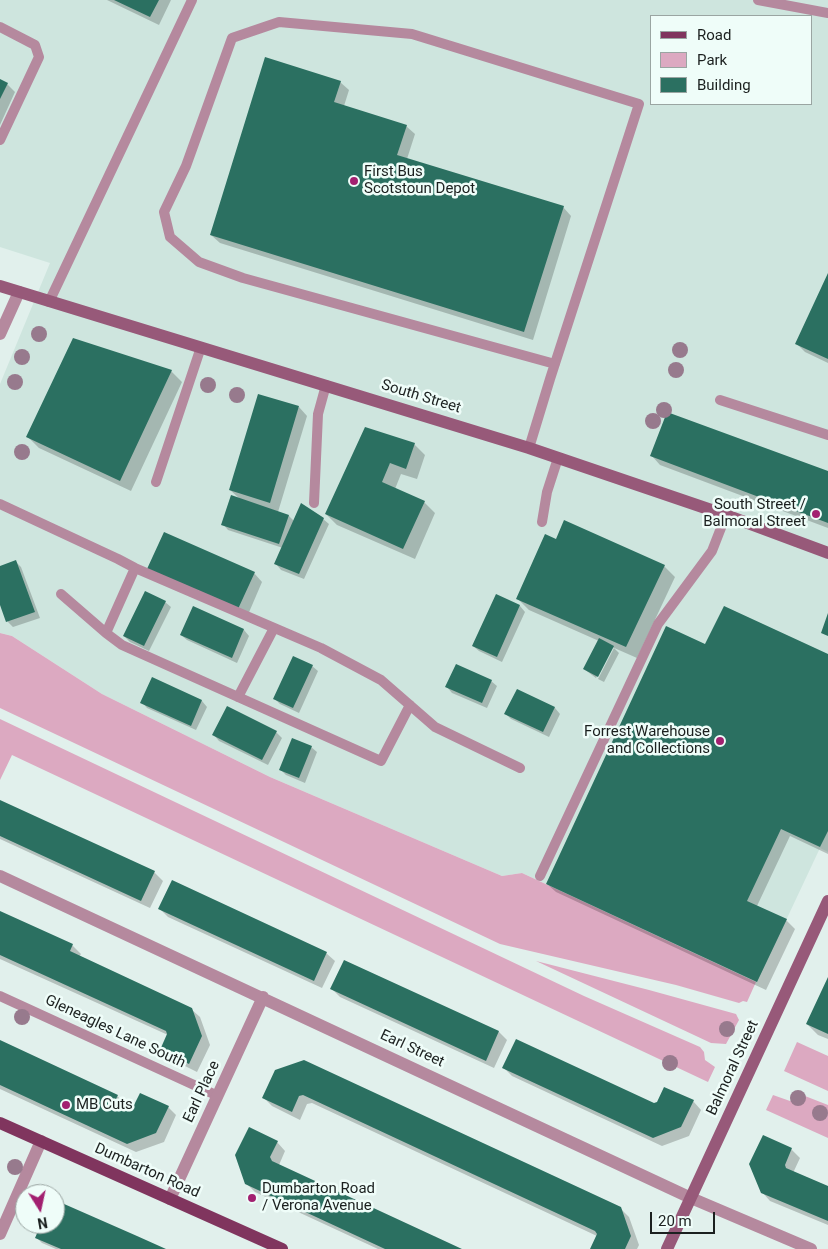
<!DOCTYPE html>
<html>
<head>
<meta charset="utf-8">
<style>
	body { margin:0 }
	#map { position:relative; width:828px; height:1249px; overflow:hidden; background:#e1f0ec; font-family:Roboto,sans-serif }
	canvas { display:block }
	.legend { position:absolute; left:650px; top:15px; width:162px; height:90px; box-sizing:border-box; background:#effdf9; border:1px solid #9aa5a2; margin:0; padding:6px 9px; list-style:none; font-size:15px; color:#1b201f }
	.legend li { display:flex; align-items:center; gap:10px; height:25px }
	.legend b { width:25px; border:1px solid #9aa5a2 }
	.north { position:absolute; left:15px; top:1184px; width:50px; height:50px; box-sizing:border-box; background:#effdf9; border:1px solid #9aa5a2; border-radius:50%; rotate:170deg; font-size:14px; font-weight:700; line-height:20px; text-align:center; color:#1b201f }
	.north::after { content:''; display:block; margin:auto; width:18px; height:22px; background:#a22070; clip-path:polygon(50% 0,100% 100%,50% 72%,0 100%) }
	.scale { position:absolute; left:650px; top:1212px; width:65px; height:22px; box-sizing:border-box; border:2px solid #1b201f; border-top:0; padding-left:6px; font-size:15px; line-height:18px; white-space:nowrap; color:#1b201f; -webkit-text-stroke:4px #effdf9; paint-order:stroke }
</style>
</head>
<body>
<div id="map">
<canvas width="828" height="1249"></canvas>
<ul class="legend">
<li><b style="height:6px;background:#80355e"></b>Road</li>
<li><b style="height:14px;background:#dca9c1"></b>Park</li>
<li><b style="height:14px;background:#2b7061"></b>Building</li>
</ul>
<div class="north">N</div>
<div class="scale">20 m</div>
</div>
<script>
const c = document.querySelector('canvas').getContext('2d');
c.lineJoin = 'round';
function fill(path, color) {
  c.fillStyle = color;
  c.fill(path, 'evenodd');
}
function poly(rows) {
  const path = new Path2D();
  for (const r of rows) {
    path.moveTo(r[0], r[1]);
    for (let i = 2; i < r.length; i += 2) path.lineTo(r[i], r[i + 1]);
  }
  return path;
}
function stroke(path, color, width, dash) {
  c.strokeStyle = color;
  c.lineWidth = width;
  c.lineCap = dash ? 'butt' : 'round';
  c.setLineDash(dash || []);
  c.stroke(path);
}
function drawText(font, color, halo, rows, align = 'center') {
  c.font = font + ' Roboto,sans-serif';
  c.lineWidth = 5;
  c.setLineDash([]);
  c.textBaseline = 'middle';
  c.strokeStyle = halo;
  c.fillStyle = color;
  for (const [text, x, y, turn = 0] of rows) {
    c.save();
    c.translate(x, y);
    c.rotate((+turn || 0) * Math.PI / 180);
    c.textAlign = isNaN(turn) ? turn : align;
    if (halo) c.strokeText(text, 0, 0);
    c.fillText(text, 0, 0);
    c.restore();
  }
}
fill(poly([
	[0,0,828,0,828,852,820,848,757,982,522,873,502,876,270,777,102,694,12,636,0,633,0,384,50,263,0,247],
	[652,16,812,16,812,104,652,104]
]), '#cee5de');
fill(poly([
	[0,633,12,636,102,694,270,777,502,876,522,873,756,982,747,1002,743,1001,739,1003,676,985,500,944,0,708],
	[0,719,584,996,700,1047,704,1052,705,1060,715,1067,708,1082,12,755,0,780],
	[536,961,649,990,736,1014,739,1020,726,1044,711,1043],
	[797,1042,828,1056,828,1091,784,1071],
	[773,1095,790,1101,805,1096,828,1105,828,1138,766,1110]
]), '#dca9c1');
fill(poly([
	[107,0,171,0,159,25],
	[0,81,7,84,15,92,0,125],
	[340,82,349,90,344,106,406,126,415,134,407,159,563,207,571,216,533,340,220,243,211,235],
	[828,276,828,363,805,352,797,344],
	[73,340,171,371,182,382,131,491,39,448,28,437],
	[299,407,307,416,278,512,289,516,294,521,323,519,329,524,304,579,281,570,276,564,283,548,228,530,223,524,240,499,230,490],
	[414,444,425,455,417,479,401,474,395,489,424,502,435,513,415,559,337,525,326,514],
	[652,456,828,472,828,528,660,465],
	[556,541,664,566,675,577,637,658,612,647,596,678,584,669,599,641,529,610,518,599],
	[16,562,21,567,40,618,13,627,8,622,0,601,0,567],
	[254,573,262,582,247,617,157,577],
	[496,596,520,606,525,612,502,662,479,651,473,646],
	[165,602,171,607,149,651,130,642,124,636],
	[193,608,244,630,249,636,237,663,187,640,181,635],
	[706,646,828,655,828,854,790,836,757,906,786,920,795,929,766,990,556,892,547,884],
	[614,648,619,653,604,682,598,679],
	[312,666,318,671,299,713,280,704,275,699],
	[152,679,202,701,207,707,196,730,147,708,142,702],
	[491,681,497,686,487,708,452,693,447,687],
	[517,690,555,708,560,714,549,737,511,719,506,714],
	[276,732,282,738,268,765,219,741,214,735],
	[311,747,317,752,305,783,286,775,281,770],
	[1,802,154,872,163,881,150,908,0,839],
	[160,909,326,953,335,961,322,988,168,917],
	[0,912,72,945,81,954,79,957,191,1009,200,1017,210,1045,197,1072,169,1058,161,1050,168,1035,0,959],
	[345,961,499,1032,507,1040,494,1068,340,997,332,989],
	[828,980,828,1039,818,1035,807,1024],
	[0,1042,117,1096,126,1104,123,1109,129,1111,168,1107,176,1115,164,1142,136,1152,0,1089],
	[504,1068,654,1104,693,1101,701,1110,689,1136,662,1146,512,1076],
	[276,1071,620,1208,629,1217,639,1245,637,1249,591,1249,597,1236,312,1103,307,1104,300,1120,272,1106,264,1098],
	[277,1142,285,1151,279,1165,459,1249,378,1249,255,1192,246,1183],
	[791,1149,800,1158,793,1173,828,1188,828,1225,770,1201,762,1192],
	[55,1202,163,1249,56,1249,42,1243,37,1238,43,1224,55,1224]
]), '#0003');
fill(poly([
	[114,0,159,0,150,17],
	[265,57,341,81,334,102,407,125,397,155,564,206,524,332,210,235],
	[0,79,8,83,0,99],
	[828,273,828,359,795,344],
	[73,338,172,370,120,481,26,437],
	[258,394,299,406,270,503,229,490],
	[667,412,828,471,828,523,650,456],
	[365,427,415,443,406,469,390,463,382,482,425,501,403,549,325,514],
	[231,495,289,515,279,544,221,525],
	[301,503,324,518,299,574,274,564],
	[564,520,665,565,626,647,516,599,545,534,556,539],
	[164,532,255,572,238,609,147,569],
	[16,560,35,612,6,622,0,605,0,566],
	[145,591,166,601,144,646,123,636],
	[496,594,520,605,497,657,472,646],
	[193,606,244,629,232,658,180,635],
	[724,606,828,654,828,831,820,847,781,829,747,901,787,919,757,982,546,884,666,626,705,644],
	[828,613,828,636,821,633],
	[599,638,614,646,598,677,583,669],
	[293,656,313,665,293,708,273,699],
	[456,664,492,680,482,703,445,687],
	[152,677,202,700,191,726,140,703],
	[517,689,555,707,543,732,504,714],
	[227,706,277,731,262,760,212,735],
	[292,738,312,746,299,778,279,770],
	[0,800,155,871,141,901,0,836],
	[172,880,327,952,314,981,158,909],
	[0,911,73,944,70,951,192,1008,202,1036,189,1064,160,1050,167,1034,166,1031,0,955],
	[344,960,499,1031,486,1061,330,989],
	[828,977,828,1034,806,1024],
	[516,1039,654,1103,657,1102,664,1087,694,1100,681,1127,653,1138,502,1068],
	[0,1040,118,1095,114,1103,129,1110,132,1109,140,1093,169,1106,156,1133,127,1144,0,1085],
	[304,1060,621,1207,631,1236,625,1249,590,1249,597,1234,595,1231,303,1095,299,1096,292,1112,262,1098,275,1070],
	[249,1127,278,1141,270,1157,272,1161,462,1249,385,1249,245,1184,235,1155],
	[763,1135,792,1148,785,1165,786,1168,828,1186,828,1221,761,1193,749,1164],
	[55,1200,137,1236,166,1249,61,1249,35,1238,41,1224,55,1224]
]), '#2b7061');
stroke(poly([
	[758,0,828,13],
	[0,27,35,45,39,57,0,140],
	[49,302,192,0],
	[720,400,828,435],
	[529,448,550,379,639,104,412,34,279,22,232,38,186,166,164,212,170,237,199,262,243,278,555,364],
	[156,482,201,347],
	[314,503,318,414,326,385],
	[0,504,118,559,135,568,321,648,381,680,435,727,520,768],
	[542,522,547,492,558,458],
	[61,594,106,633,122,645,381,761,410,705],
	[106,633,135,568],
	[238,697,274,628],
	[540,876,658,624,712,551,726,515],
	[0,996,218,1096]
]), '#b5899e', 10);
stroke(poly([
	[0,334,19,292],
	[0,876,691,1198,811,1249],
	[170,1199,263,997],
	[0,1234,41,1141]
]), '#b5899e', 12);
stroke(poly([
	[0,286,529,448,726,515,828,553],
	[667,1249,828,901]
]), '#975979', 12);
stroke(poly([
	[0,1123,282,1249]
]), '#80355e', 12);
c.fillStyle = '#977a8d';
for (const [x, y] of [
	[39,334],
	[680,350],
	[22,357],
	[676,370],
	[15,382],
	[208,385],
	[237,395],
	[664,410],
	[653,421],
	[22,452],
	[22,1017],
	[727,1029],
	[670,1063],
	[798,1098],
	[820,1113],
	[15,1167]
]) {
  c.beginPath();
  c.arc(x, y, 8, 0, 2 * Math.PI);
  c.fill();
}
for (const [x, y, r, color] of [
	[354,181,5,"#a22070"],
	[816,514,5,"#a22070"],
	[720,741,5,"#a22070"],
	[66,1105,5,"#a22070"],
	[252,1198,5,"#a22070"]
]) {
  const dot = new Path2D();
  dot.arc(x, y, r, 0, 2 * Math.PI);
  c.fillStyle = color;
  c.fill(dot);
  stroke(dot, '#effdf9', 2);
}
drawText('15px', '#1b201f', '#effdf9', [
	["First Bus",364,172],
	["Scotstoun Depot",364,189],
	["South Street /",806,505,"right"],
	["Balmoral Street",806,522,"right"],
	["Forrest Warehouse",710,732,"right"],
	["and Collections",710,749,"right"],
	["MB Cuts",76,1105],
	["Dumbarton Road",262,1189],
	["/ Verona Avenue",262,1206]
], 'left');
drawText('15px', '#1b201f', '#effdf9', [
	["South Street",421,397,17],
	["Gleneagles Lane South",115,1032,25],
	["Earl Street",412,1049,25],
	["Balmoral Street",733,1068,-65],
	["Earl Place",202,1092,-65],
	["Dumbarton Road",147,1171,24]
]);
</script>
</body>
</html>
